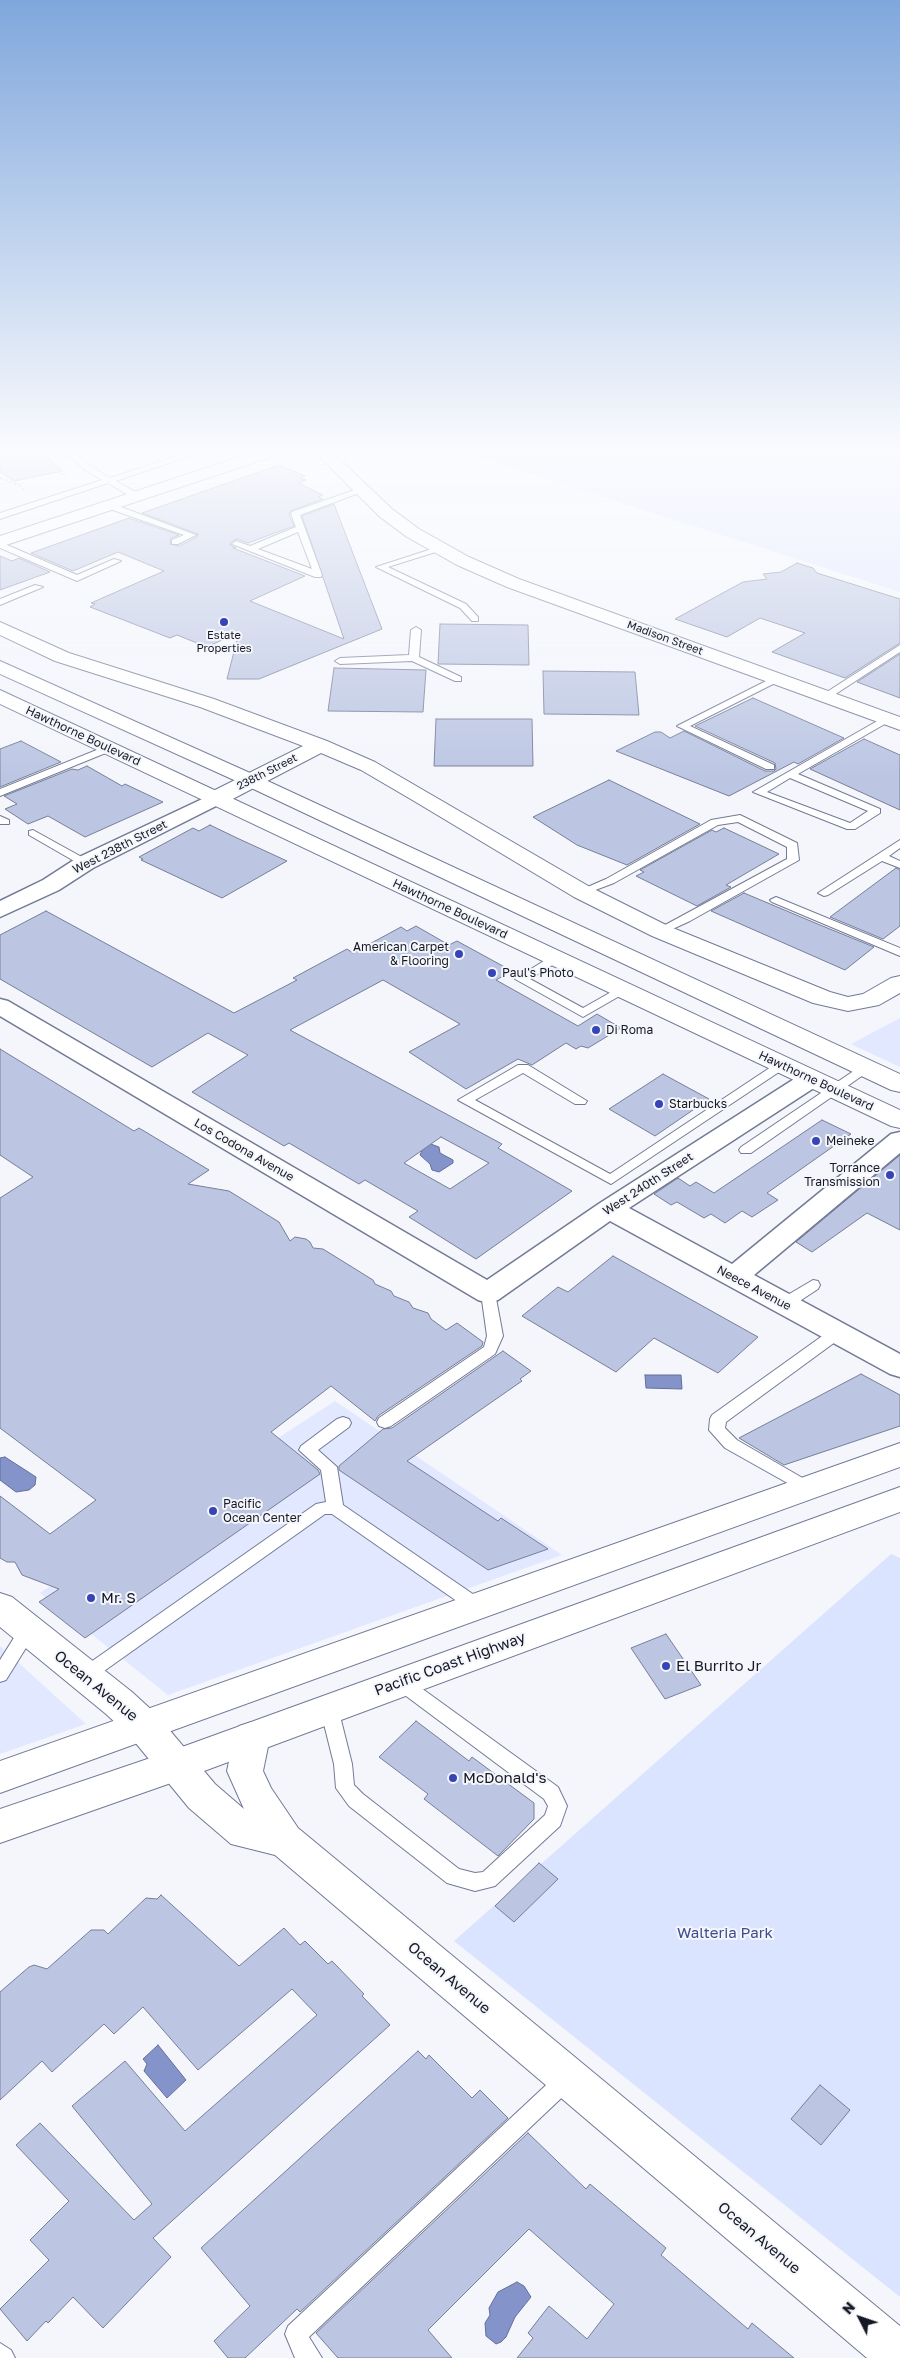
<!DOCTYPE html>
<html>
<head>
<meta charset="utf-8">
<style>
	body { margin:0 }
	#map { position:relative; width:900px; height:2358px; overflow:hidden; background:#f4f6fc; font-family:"Golos Text",sans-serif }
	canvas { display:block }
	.north { position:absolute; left:835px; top:2293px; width:50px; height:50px; -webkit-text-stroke:4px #f4f6fc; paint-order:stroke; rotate:311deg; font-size:14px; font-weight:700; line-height:20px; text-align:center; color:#161923 }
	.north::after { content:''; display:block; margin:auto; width:18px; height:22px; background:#161923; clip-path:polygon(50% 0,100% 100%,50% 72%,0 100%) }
</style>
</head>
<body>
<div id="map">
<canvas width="900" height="2358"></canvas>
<div class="north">N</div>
</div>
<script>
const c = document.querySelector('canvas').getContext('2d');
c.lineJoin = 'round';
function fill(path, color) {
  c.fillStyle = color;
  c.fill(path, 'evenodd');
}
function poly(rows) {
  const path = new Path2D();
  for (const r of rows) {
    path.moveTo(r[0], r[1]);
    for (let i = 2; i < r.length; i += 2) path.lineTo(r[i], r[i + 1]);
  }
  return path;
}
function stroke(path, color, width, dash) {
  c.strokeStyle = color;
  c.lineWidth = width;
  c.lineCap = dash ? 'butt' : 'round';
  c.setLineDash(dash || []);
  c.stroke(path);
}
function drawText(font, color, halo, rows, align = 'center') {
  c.font = font + ' "Golos Text",sans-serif';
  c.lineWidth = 4;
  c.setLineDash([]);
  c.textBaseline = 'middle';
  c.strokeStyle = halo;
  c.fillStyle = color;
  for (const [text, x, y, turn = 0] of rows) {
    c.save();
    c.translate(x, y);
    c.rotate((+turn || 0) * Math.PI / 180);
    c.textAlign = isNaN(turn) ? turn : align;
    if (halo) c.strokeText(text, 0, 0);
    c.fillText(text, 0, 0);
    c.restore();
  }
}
fill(poly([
	[450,448,900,448,900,592,834,571],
	[900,1018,900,1067,851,1044],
	[335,1401,562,1555,168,1695,40,1593],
	[0,1646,86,1724,0,1754]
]), '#e1e8ff');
fill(poly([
	[891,1554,900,1558,900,2297,454,1941]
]), '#dbe4fe');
const water = poly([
	[428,1143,439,1147,440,1153,453,1160,453,1163,439,1172,432,1170,430,1164,420,1155,424,1146,428,1143],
	[645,1375,681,1375,682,1389,646,1388,645,1375],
	[5,1457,36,1477,35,1485,29,1490,16,1492,0,1480,0,1458,5,1457],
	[158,2045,186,2080,167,2098,144,2071,147,2064,143,2059,158,2045],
	[517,2282,524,2286,531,2297,515,2317,506,2337,501,2342,496,2344,486,2336,485,2323,490,2315,489,2308,498,2292,517,2282]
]);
fill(water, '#8494cb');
stroke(water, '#636f99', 1);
const building = poly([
	[0,448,35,448,63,471,14,481,0,472,0,448],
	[279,465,305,476,300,478,306,480,298,483,323,495,318,497,323,499,290,511,289,515,294,526,248,543,237,539,231,542,230,545,236,548,233,548,305,576,250,601,344,639,302,516,334,504,382,629,259,679,227,679,239,632,207,647,177,635,170,638,90,607,95,604,91,603,164,571,118,552,73,571,31,553,129,518,179,535,171,538,170,544,179,546,197,537,198,534,142,513,279,465],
	[0,556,12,561,19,558,50,572,0,590,0,556],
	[797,563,813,568,817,573,900,599,900,643,845,678,772,652,805,633,760,618,727,637,675,619,743,582,767,579,763,574,781,572,797,563],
	[440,624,528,625,529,665,438,664,440,624],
	[900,654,900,698,857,682,900,654],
	[334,668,426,670,423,712,328,711,334,668],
	[543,671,635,672,639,715,544,714,543,671],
	[753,698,844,738,798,764,794,762,729,796,616,751,655,732,661,732,670,738,684,731,765,771,774,771,776,769,775,763,695,726,753,698],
	[436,719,532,719,533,766,434,766,436,719],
	[864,739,900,755,900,810,810,769,864,739],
	[21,741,61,762,0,787,0,749,21,741],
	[87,766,122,786,125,784,163,802,85,837,48,816,28,824,5,809,17,804,4,796,72,769,78,770,87,766],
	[609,780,700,824,627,865,577,845,533,817,609,780],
	[210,825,237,838,287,861,222,898,141,860,143,859,139,857,193,828,199,831,210,825],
	[724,828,779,854,726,885,731,887,697,906,636,876,644,872,640,870,712,830,716,832,724,828],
	[896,868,900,870,900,926,883,939,830,917,896,868],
	[744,893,820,925,874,947,845,970,711,911,744,893],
	[46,911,234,1013,297,980,293,978,347,949,353,953,401,927,407,931,416,926,449,945,457,941,512,971,496,980,578,1026,597,1014,621,1028,588,1048,581,1046,576,1049,566,1043,532,1065,518,1059,466,1089,409,1052,460,1024,383,980,290,1030,502,1144,498,1148,572,1191,476,1259,409,1217,418,1211,365,1180,359,1184,289,1143,284,1146,192,1092,248,1055,208,1033,152,1067,0,979,0,935,46,911],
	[441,1137,489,1163,450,1189,404,1163,441,1137],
	[0,1049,134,1131,139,1128,209,1170,188,1184,229,1191,279,1222,290,1241,295,1237,306,1239,310,1242,313,1248,323,1249,373,1280,375,1284,391,1291,394,1296,409,1302,413,1308,428,1313,431,1319,446,1330,457,1323,483,1342,482,1346,378,1416,375,1421,331,1386,271,1432,318,1470,320,1474,85,1638,39,1602,59,1589,22,1575,15,1562,7,1562,0,1558,0,1496,50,1534,96,1500,0,1428,0,1198,33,1177,0,1155,0,1049],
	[663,1074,709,1099,655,1136,609,1109,663,1074],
	[822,1120,851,1134,767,1193,778,1200,752,1217,742,1211,725,1223,711,1214,704,1218,677,1202,671,1205,654,1194,678,1178,690,1186,696,1182,714,1193,822,1120],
	[900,1155,900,1230,867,1213,812,1252,796,1242,900,1155],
	[613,1256,758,1337,718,1373,654,1338,616,1372,522,1316,558,1287,568,1292,613,1256],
	[503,1351,531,1371,520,1379,522,1381,407,1461,498,1521,501,1518,548,1549,488,1570,339,1470,339,1466,383,1429,392,1428,503,1351],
	[861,1374,900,1395,900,1426,784,1465,739,1438,861,1374],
	[666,1634,701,1685,665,1699,631,1648,666,1634],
	[416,1721,469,1761,472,1757,534,1803,534,1819,498,1856,424,1799,428,1794,379,1757,416,1721],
	[539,1863,558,1879,514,1922,495,1906,539,1863],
	[161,1895,239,1966,284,1928,300,1945,305,1941,328,1964,332,1961,364,1994,362,1996,390,2025,153,2238,171,2257,103,2328,73,2297,48,2323,46,2321,27,2341,0,2309,49,2260,30,2240,69,2201,16,2145,40,2123,134,2220,152,2204,72,2106,125,2061,185,2131,317,2015,292,1989,198,2070,143,2007,114,2034,104,2024,52,2072,42,2061,0,2100,0,1992,29,1967,34,1965,47,1969,91,1930,104,1930,108,1934,146,1898,157,1899,161,1895],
	[418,2051,426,2059,429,2055,472,2098,480,2090,508,2118,300,2312,297,2309,245,2358,228,2358,214,2341,250,2306,201,2248,418,2051],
	[820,2085,850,2110,821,2145,791,2119,820,2085],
	[528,2133,586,2189,590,2184,666,2248,661,2255,748,2329,752,2323,794,2358,517,2358,533,2338,528,2333,549,2306,587,2339,614,2304,529,2229,428,2330,452,2358,338,2358,316,2333,528,2133]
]);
fill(building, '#bcc6e3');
stroke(building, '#767e99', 1);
const service = poly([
	[61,448,70,448,92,467,110,478,201,448,213,448,116,481,141,495,141,499,135,499,108,483,0,519,0,513,102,480,86,471,61,448],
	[360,488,367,490,300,515,322,575,321,577,315,577,232,544,236,541,250,546,296,527,291,514,292,512,360,488],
	[298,532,312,569,258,549,298,532],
	[107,504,113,504,196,535,178,544,172,544,172,540,184,535,107,508,107,504],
	[0,542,77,575,114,559,121,561,77,581,0,548,0,542],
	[438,547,445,549,388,567,466,604,478,617,478,621,472,621,460,608,376,567,438,547],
	[35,585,43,587,0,605,0,599,35,585],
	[416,627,421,630,419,657,461,677,461,681,455,681,412,661,340,664,335,661,340,658,409,655,411,630,416,627],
	[900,645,900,652,828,699,820,699,819,697,900,645],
	[776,676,779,677,779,681,690,726,774,765,774,769,766,769,677,726,776,676],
	[886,716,890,717,890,721,798,774,880,809,880,813,855,829,847,829,753,792,886,716],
	[790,778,868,811,850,823,767,792,790,778],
	[109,745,114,748,113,750,0,796,0,789,109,745],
	[740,815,797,843,799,860,690,921,664,933,660,935,654,931,787,859,787,847,738,822,718,825,614,883,582,895,576,892,606,879,711,820,740,815],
	[0,816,9,820,9,824,0,824,0,816],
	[33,830,89,861,91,863,89,865,81,865,29,835,29,831,33,830],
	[900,840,900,848,889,856,900,861,900,868,882,861,828,895,824,896,818,893,900,840],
	[776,897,900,948,900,956,772,902,770,900,776,897],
	[555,954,559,955,561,958,559,961,530,979,583,1008,620,987,628,987,630,990,583,1017,515,979,555,954],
	[780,1061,785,1062,786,1065,785,1068,611,1184,458,1100,518,1065,528,1065,587,1101,585,1104,575,1104,523,1073,475,1100,610,1174,780,1061],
	[864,1064,869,1065,870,1068,869,1071,751,1153,741,1153,739,1150,741,1147,864,1064],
	[813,1280,818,1281,820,1285,818,1289,789,1308,779,1308,777,1304,779,1300,813,1280],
	[488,1288,493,1289,495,1293,503,1336,495,1354,391,1426,385,1428,379,1426,377,1422,379,1418,484,1347,487,1336,481,1293,483,1289,488,1288],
	[837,1328,842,1329,844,1333,842,1337,726,1422,725,1428,737,1440,813,1484,815,1488,813,1492,807,1494,725,1448,709,1430,710,1419,712,1415,832,1329,837,1328],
	[343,1417,349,1419,351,1423,349,1427,318,1450,337,1467,343,1505,483,1601,486,1606,483,1611,477,1613,471,1611,332,1514,325,1514,90,1681,84,1683,78,1681,75,1676,78,1671,316,1504,326,1502,321,1470,299,1450,301,1446,337,1419,343,1417],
	[28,1623,34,1625,37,1630,6,1680,0,1682,0,1660,22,1625,28,1623],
	[400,1675,406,1677,558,1787,567,1806,560,1826,495,1886,475,1891,447,1883,349,1806,336,1788,334,1764,320,1708,323,1703,329,1700,335,1703,338,1708,352,1764,354,1785,363,1794,459,1869,475,1873,483,1872,545,1815,548,1806,544,1799,394,1687,391,1682,394,1677,400,1675],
	[566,2070,573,2073,576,2080,573,2087,309,2337,322,2358,295,2358,285,2334,288,2326,559,2073,566,2070],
	[0,2343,11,2350,15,2358,0,2358,0,2343]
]);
const minor = poly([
	[215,793,222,795,225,799,222,803,93,868,59,890,0,917,0,901,43,880,77,858,215,793],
	[0,999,8,1001,487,1280,600,1203,802,1074,811,1072,820,1074,823,1079,820,1084,629,1208,732,1264,891,1134,900,1132,900,1153,754,1275,900,1354,900,1377,890,1374,610,1221,498,1300,488,1303,478,1300,0,1016,0,999]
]);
const tertiary = poly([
	[0,622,69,653,214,699,327,741,375,762,590,887,668,926,830,992,848,997,863,994,891,978,900,976,900,993,879,1005,848,1011,813,1003,652,936,574,897,414,801,361,770,321,753,223,804,215,805,207,804,204,799,207,794,303,746,200,707,55,661,0,635,0,622],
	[0,1593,12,1597,132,1692,156,1714,215,1784,244,1809,227,1771,234,1737,239,1726,252,1722,265,1726,270,1737,263,1771,271,1788,298,1828,900,2326,900,2358,867,2358,275,1855,231,1844,189,1808,130,1736,106,1714,0,1627,0,1593]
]);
const secondary = poly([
	[267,448,291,448,289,451,0,547,0,536,267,448],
	[311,448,328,448,392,509,419,529,469,557,519,579,900,717,900,730,507,587,457,565,407,537,380,517,311,448]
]);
const primary = poly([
	[0,661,259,777,900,1074,900,1092,891,1090,245,785,0,674,0,661],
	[0,690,900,1110,900,1128,891,1126,0,704,0,690]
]);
const trunk = poly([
	[900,1443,900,1467,0,1793,0,1761,900,1443],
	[900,1487,900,1512,188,1777,0,1843,0,1809,171,1751,900,1487]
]);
stroke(service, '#727a95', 2);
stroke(minor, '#727a95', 3);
stroke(tertiary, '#727a95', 2);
stroke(secondary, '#727a95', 2);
stroke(primary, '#727a95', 2);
stroke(trunk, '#727a95', 2);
stroke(poly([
	[49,459,56,458],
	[58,472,68,476],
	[0,478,19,485,24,490]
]), '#a1a4ab', 2, [2.5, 2.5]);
fill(service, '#fff');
fill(minor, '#fff');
fill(tertiary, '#fff');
fill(secondary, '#fff');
fill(primary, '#fff');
fill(trunk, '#fff');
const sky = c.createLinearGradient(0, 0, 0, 778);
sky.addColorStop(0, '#80a7dc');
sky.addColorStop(0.58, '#fafbfe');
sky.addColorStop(1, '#fafbfe00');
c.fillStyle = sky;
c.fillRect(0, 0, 900, 778);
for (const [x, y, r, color] of [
	[224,622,5,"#3544b7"],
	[459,954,5,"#3544b7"],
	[492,973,5,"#3544b7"],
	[596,1030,5,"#3544b7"],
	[659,1104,5,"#3544b7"],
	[816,1141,5,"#3544b7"],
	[890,1175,5,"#3544b7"],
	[213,1511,5,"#3544b7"],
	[91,1598,5,"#3544b7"],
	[666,1666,5,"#3544b7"],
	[453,1778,5,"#3544b7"]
]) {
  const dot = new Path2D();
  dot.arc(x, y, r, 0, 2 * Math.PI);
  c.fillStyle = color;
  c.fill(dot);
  stroke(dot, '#f4f6fc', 2);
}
drawText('11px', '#161923', '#f4f6fc', [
	["Estate",224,636],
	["Properties",224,649]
]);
drawText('11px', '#161923', '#f4f6fc', [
	["Madison Street",665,638,20],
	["238th Street",267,772,-27]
]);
drawText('12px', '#161923', '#f4f6fc', [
	["Hawthorne Boulevard",83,736,25],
	["West 238th Street",120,847,-27],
	["Hawthorne Boulevard",450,909,25],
	["Hawthorne Boulevard",816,1081,25],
	["Los Codona Avenue",244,1150,30],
	["West 240th Street",648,1184,-33],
	["Neece Avenue",754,1288,28]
]);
drawText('12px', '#161923', '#f4f6fc', [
	["American Carpet",449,947,"right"],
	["& Flooring",449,961,"right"],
	["Paul's Photo",502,973],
	["Di Roma",606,1030],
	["Starbucks",669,1104],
	["Meineke",826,1141],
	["Torrance",880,1168,"right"],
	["Transmission",880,1182,"right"],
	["Pacific",223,1504],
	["Ocean Center",223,1518]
], 'left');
drawText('15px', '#161923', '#f4f6fc', [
	["Mr. S",101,1598],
	["El Burrito Jr",676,1666],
	["McDonald's",463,1778]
], 'left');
drawText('15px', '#161923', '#f4f6fc', [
	["Pacific Coast Highway",450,1664,-20],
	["Ocean Avenue",96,1686,39],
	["Ocean Avenue",449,1978,40],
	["Ocean Avenue",759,2238,40]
]);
drawText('15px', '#3e4d92', '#f4f6fc', [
	["Walteria Park",725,1933]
]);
</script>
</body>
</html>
